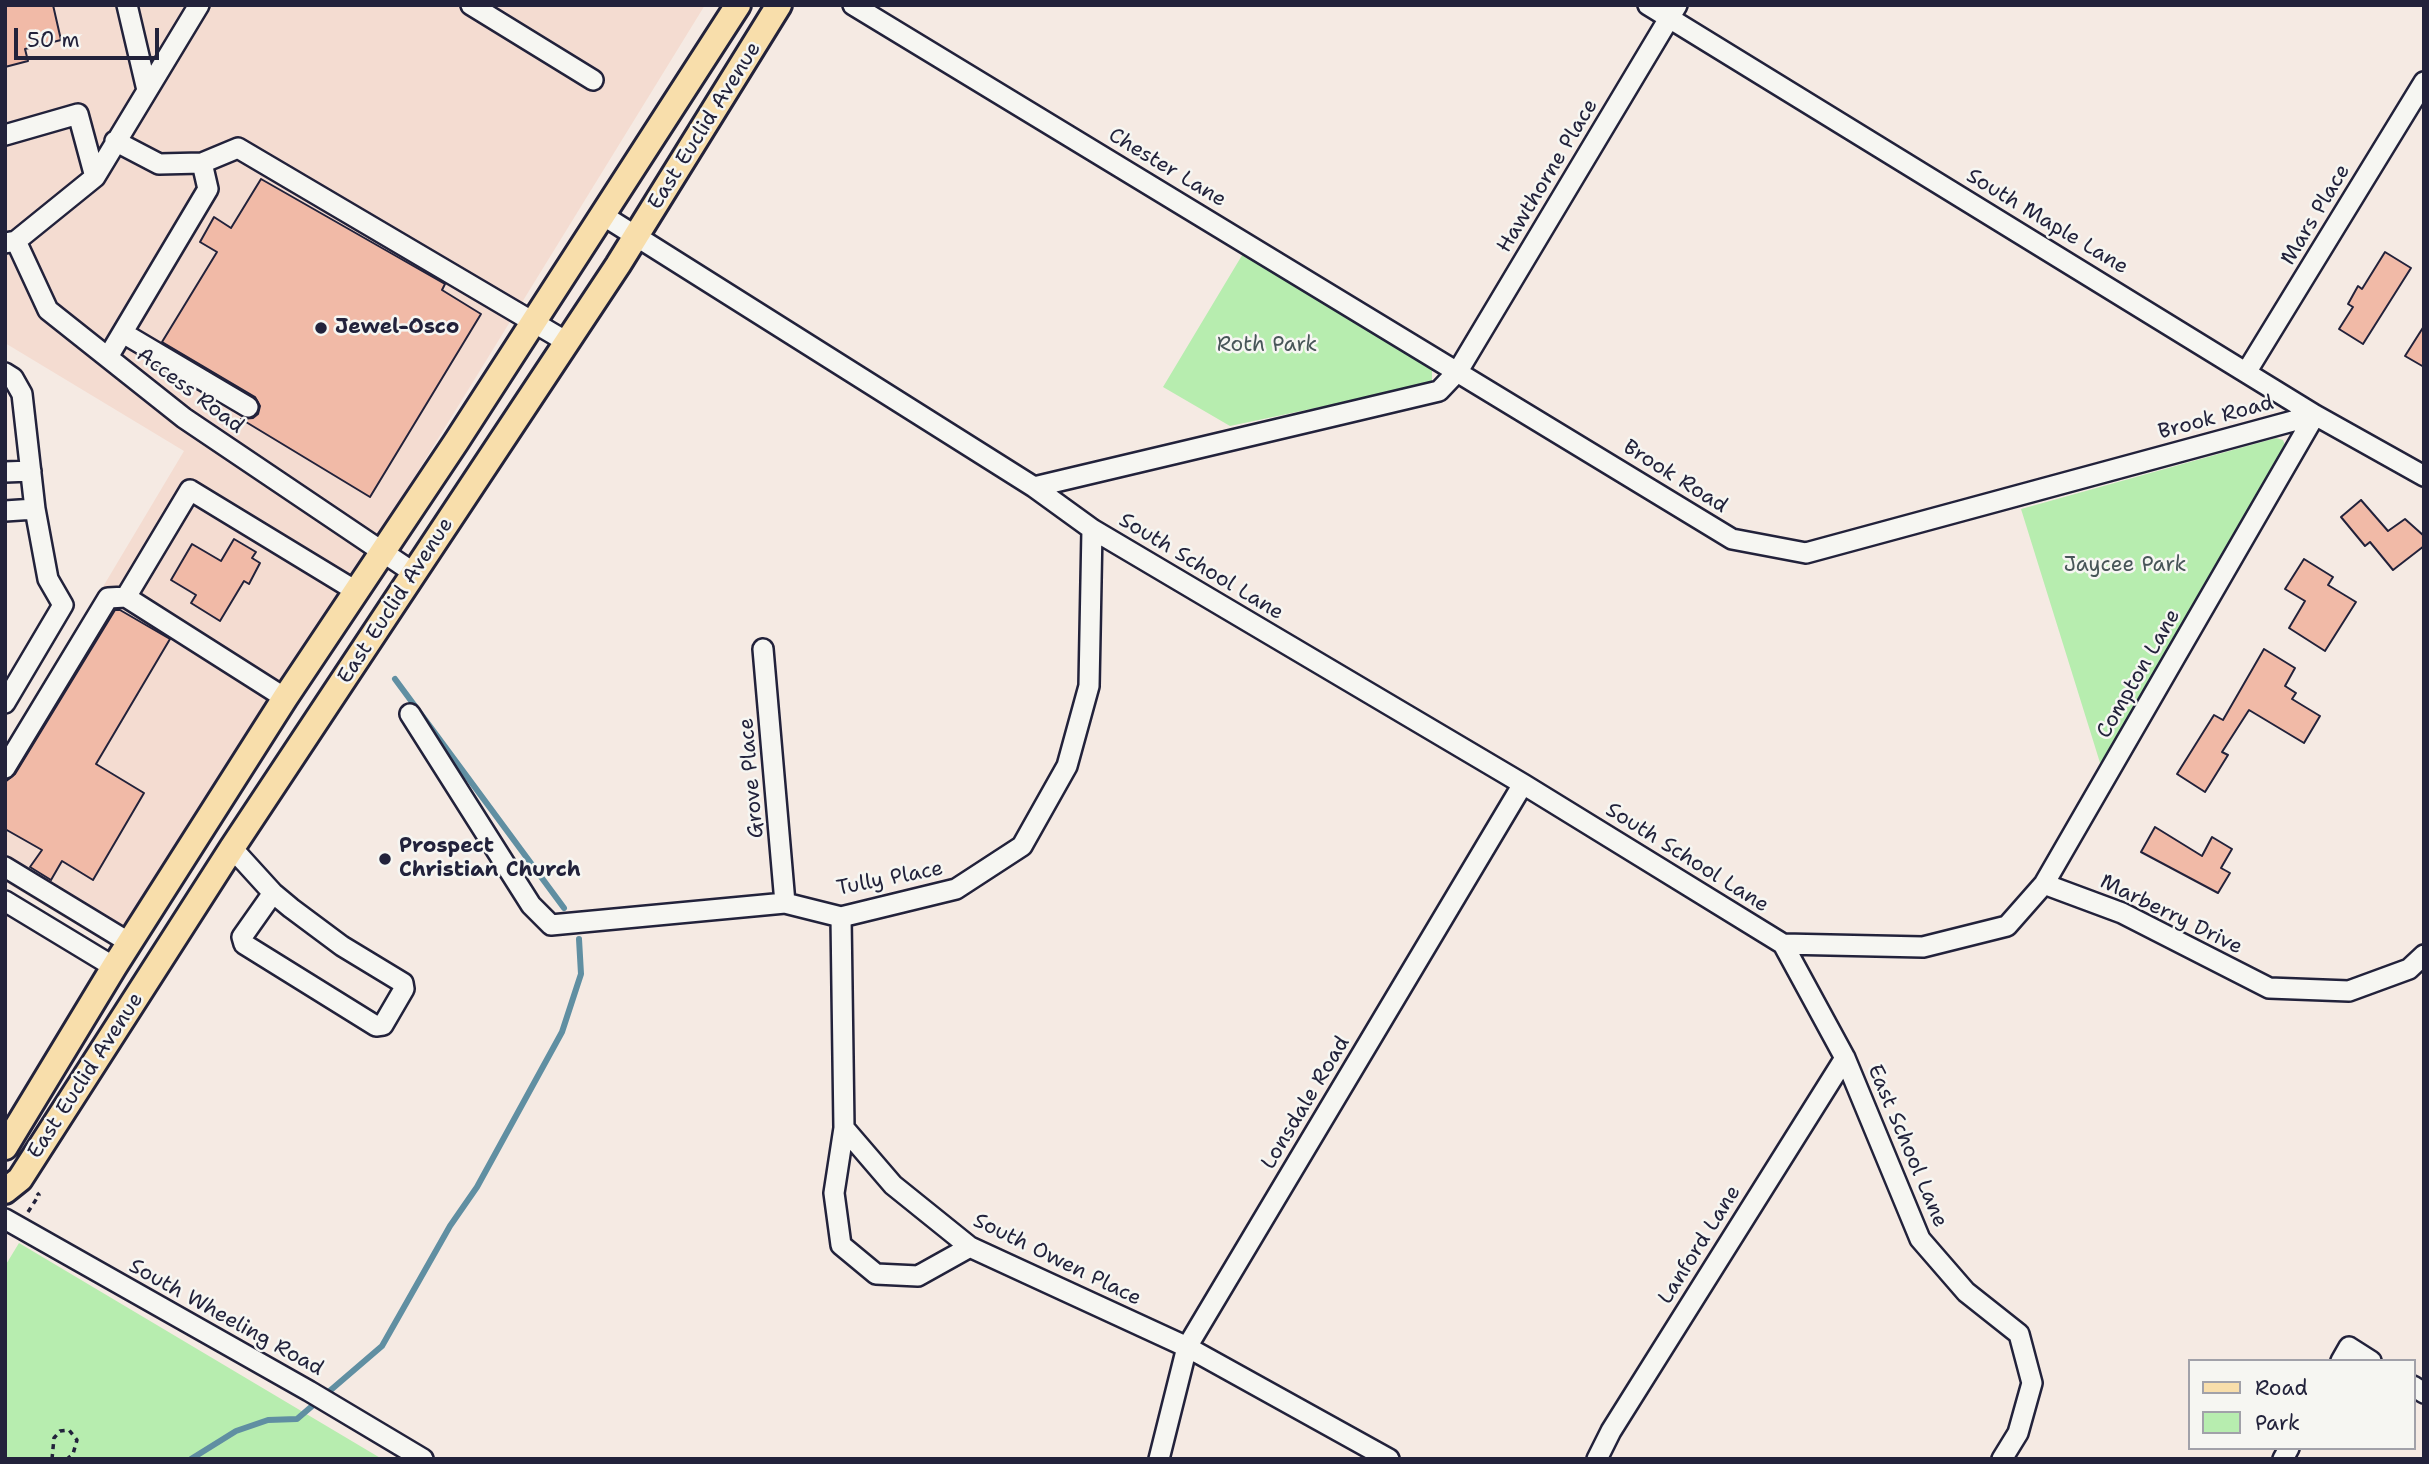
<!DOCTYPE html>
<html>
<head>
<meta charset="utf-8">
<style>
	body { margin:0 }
	#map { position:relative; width:2429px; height:1464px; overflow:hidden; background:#f5eae3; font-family:"Shantell Sans",sans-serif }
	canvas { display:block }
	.frame { position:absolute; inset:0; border:7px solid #22223b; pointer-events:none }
	.legend { position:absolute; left:2188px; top:1359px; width:228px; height:91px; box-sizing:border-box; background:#f6f6f2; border:2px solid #a1a1a9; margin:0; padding:9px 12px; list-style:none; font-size:21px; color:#22223b }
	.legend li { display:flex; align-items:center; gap:14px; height:35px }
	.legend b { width:35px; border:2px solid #a1a1a9 }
	.scale { position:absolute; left:14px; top:28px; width:145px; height:32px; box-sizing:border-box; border:4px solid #22223b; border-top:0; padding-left:9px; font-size:21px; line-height:24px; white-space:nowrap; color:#22223b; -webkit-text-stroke:5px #f6f6f2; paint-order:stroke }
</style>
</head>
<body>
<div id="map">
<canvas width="2429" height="1464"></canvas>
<div class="frame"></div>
<ul class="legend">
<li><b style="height:9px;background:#f8deab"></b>Road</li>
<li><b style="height:19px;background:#b7edaf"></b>Park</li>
</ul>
<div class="scale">50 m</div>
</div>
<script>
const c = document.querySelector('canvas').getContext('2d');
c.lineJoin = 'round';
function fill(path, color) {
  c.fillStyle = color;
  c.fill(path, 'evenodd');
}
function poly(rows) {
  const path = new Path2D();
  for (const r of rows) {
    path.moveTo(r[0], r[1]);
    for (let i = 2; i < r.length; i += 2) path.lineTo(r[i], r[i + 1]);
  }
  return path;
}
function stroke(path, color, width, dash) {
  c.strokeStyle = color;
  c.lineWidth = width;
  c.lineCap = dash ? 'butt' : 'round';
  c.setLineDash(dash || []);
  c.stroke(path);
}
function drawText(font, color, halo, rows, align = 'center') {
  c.font = font + ' "Shantell Sans",sans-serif';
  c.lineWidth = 5;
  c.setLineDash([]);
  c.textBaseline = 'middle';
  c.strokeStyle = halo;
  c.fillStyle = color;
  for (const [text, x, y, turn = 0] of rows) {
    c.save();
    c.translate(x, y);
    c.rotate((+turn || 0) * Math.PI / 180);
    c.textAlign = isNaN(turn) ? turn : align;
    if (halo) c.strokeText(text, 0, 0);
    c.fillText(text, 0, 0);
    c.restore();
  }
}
fill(poly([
	[5,5,705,5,356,572,112,946,5,882,5,751,184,451,5,343]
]), '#f4dcd1');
fill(poly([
	[1244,252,1432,368,1432,381,1425,385,1230,426,1163,387],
	[2276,438,2283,440,2288,452,2283,463,2101,766,2021,509],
	[19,1243,382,1459,5,1459,5,1266]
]), '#b7edaf');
stroke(poly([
	[395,679,564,908],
	[191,1459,236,1431,268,1420,297,1419,382,1346,450,1226,477,1187,562,1032,581,974,579,939]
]), '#608fa2', 6);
const building = poly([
	[5,5,53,5,61,40,25,49,28,61,5,67,5,5],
	[261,179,445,284,442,290,481,314,370,497,241,419,253,418,258,414,260,406,255,397,162,342,217,252,200,242,214,217,231,228,261,179],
	[2385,252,2411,268,2363,344,2339,329,2353,307,2348,304,2358,286,2362,289,2385,252],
	[2424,326,2424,367,2405,356,2424,326],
	[2361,500,2388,531,2405,519,2424,536,2424,546,2393,570,2370,542,2365,546,2341,517,2361,500],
	[234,539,256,552,252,558,260,563,249,584,244,581,220,621,191,603,196,595,171,580,192,544,221,561,234,539],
	[2304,559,2333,577,2328,585,2356,602,2325,651,2289,628,2305,601,2285,589,2304,559],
	[115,610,120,610,170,639,96,764,144,793,93,880,62,861,51,880,30,867,42,850,5,829,5,782,15,774,115,610],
	[2264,649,2295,668,2285,686,2296,693,2292,699,2320,716,2304,743,2249,710,2222,752,2228,755,2205,792,2177,774,2214,715,2223,720,2264,649],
	[2155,827,2202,856,2212,837,2232,849,2221,868,2230,873,2218,893,2141,852,2155,827]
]);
fill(building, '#f1baa7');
stroke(building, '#22223b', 2);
const minor = poly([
	[127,5,147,90],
	[471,5,593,80],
	[853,5,1732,539,1806,553,2315,415],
	[1648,5,2315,415,2424,476],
	[5,135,78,114,95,177],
	[115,141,159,164,202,163,238,148,567,342],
	[604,216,1034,487,1092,529,1523,784,1783,944,1845,1058,1920,1239,1966,1292,2019,1334,2032,1383,2018,1433,2002,1459],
	[16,241,48,310,184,418,414,573],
	[5,243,16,241,95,177,199,5],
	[123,333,248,407],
	[108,357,208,189,202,163],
	[2247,371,2424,82],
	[5,373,13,378,22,394,35,509,48,579,63,605,5,703],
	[5,472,31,471],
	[1034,487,1439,391,1458,371,1677,5],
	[5,511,35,509],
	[763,649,785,903],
	[285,698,126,597,190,490,356,591],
	[410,714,531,905,551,925,785,903,841,917,956,889,1022,846,1067,766,1089,686,1092,529],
	[5,768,108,598,126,597],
	[232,848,273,893,291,908,342,946,403,983,404,989,383,1025,376,1026,244,944,242,937,273,893],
	[5,867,130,943],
	[2044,884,2315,415],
	[5,901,114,967],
	[841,917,844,1128,834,1193,841,1245,876,1274,918,1276,970,1247],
	[1783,944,1923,947,2007,926,2044,884,2122,913,2269,988,2349,991,2409,969,2424,955],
	[844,1128,893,1185,970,1247,1187,1347,1389,1459],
	[5,1219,309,1391,423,1459],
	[2341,1361,2349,1347,2371,1361],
	[2413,1386,2424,1393],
	[1159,1459,1187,1347,1523,784],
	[1597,1459,1611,1431,1845,1058],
	[2283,1459,2289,1448]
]);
const major = poly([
	[5,1147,114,967,285,698,456,442,738,5],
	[5,1191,20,1179,232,848,618,265,779,5]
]);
stroke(minor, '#22223b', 24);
stroke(major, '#22223b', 30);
stroke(poly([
	[28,1212,39,1195,37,1193],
	[52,1459,54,1438,60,1431,69,1430,77,1440,73,1454,67,1459]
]), '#22223b', 3.5, [5, 5]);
stroke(minor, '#f6f6f2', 19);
stroke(major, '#f8deab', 24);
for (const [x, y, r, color] of [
	[321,328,7,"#22223b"],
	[385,859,7,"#22223b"]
]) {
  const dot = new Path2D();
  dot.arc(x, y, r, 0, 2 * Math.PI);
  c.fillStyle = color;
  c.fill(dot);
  stroke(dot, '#f6f6f2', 2.5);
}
drawText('21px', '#22223b', '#f6f6f2', [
	["East Euclid Avenue",705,126,-58],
	["Chester Lane",1167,168,31],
	["Hawthorne Place",1548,176,-59],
	["Mars Place",2316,215,-59],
	["South Maple Lane",2047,222,31],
	["Access Road",190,391,37],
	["Brook Road",2216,418,-15],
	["Brook Road",1675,477,32],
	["South School Lane",1201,567,31],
	["East Euclid Avenue",396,601,-57],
	["Compton Lane",2139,674,-60],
	["Grove Place",752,778,-95],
	["South School Lane",1687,858,32],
	["Tully Place",890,879,-11],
	["Marberry Drive",2171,915,26],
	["East Euclid Avenue",86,1076,-57],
	["Lonsdale Road",1306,1103,-59],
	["East School Lane",1907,1146,67],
	["Lanford Lane",1700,1245,-58],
	["South Owen Place",1057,1260,26],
	["South Wheeling Road",226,1318,29]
]);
drawText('bold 21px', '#22223b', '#f6f6f2', [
	["Jewel-Osco",335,328],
	["Prospect",399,847],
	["Christian Church",399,871]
], 'left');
drawText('21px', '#475558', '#f6f6f2', [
	["Roth Park",1267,346],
	["Jaycee Park",2125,566]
]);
</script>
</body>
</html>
